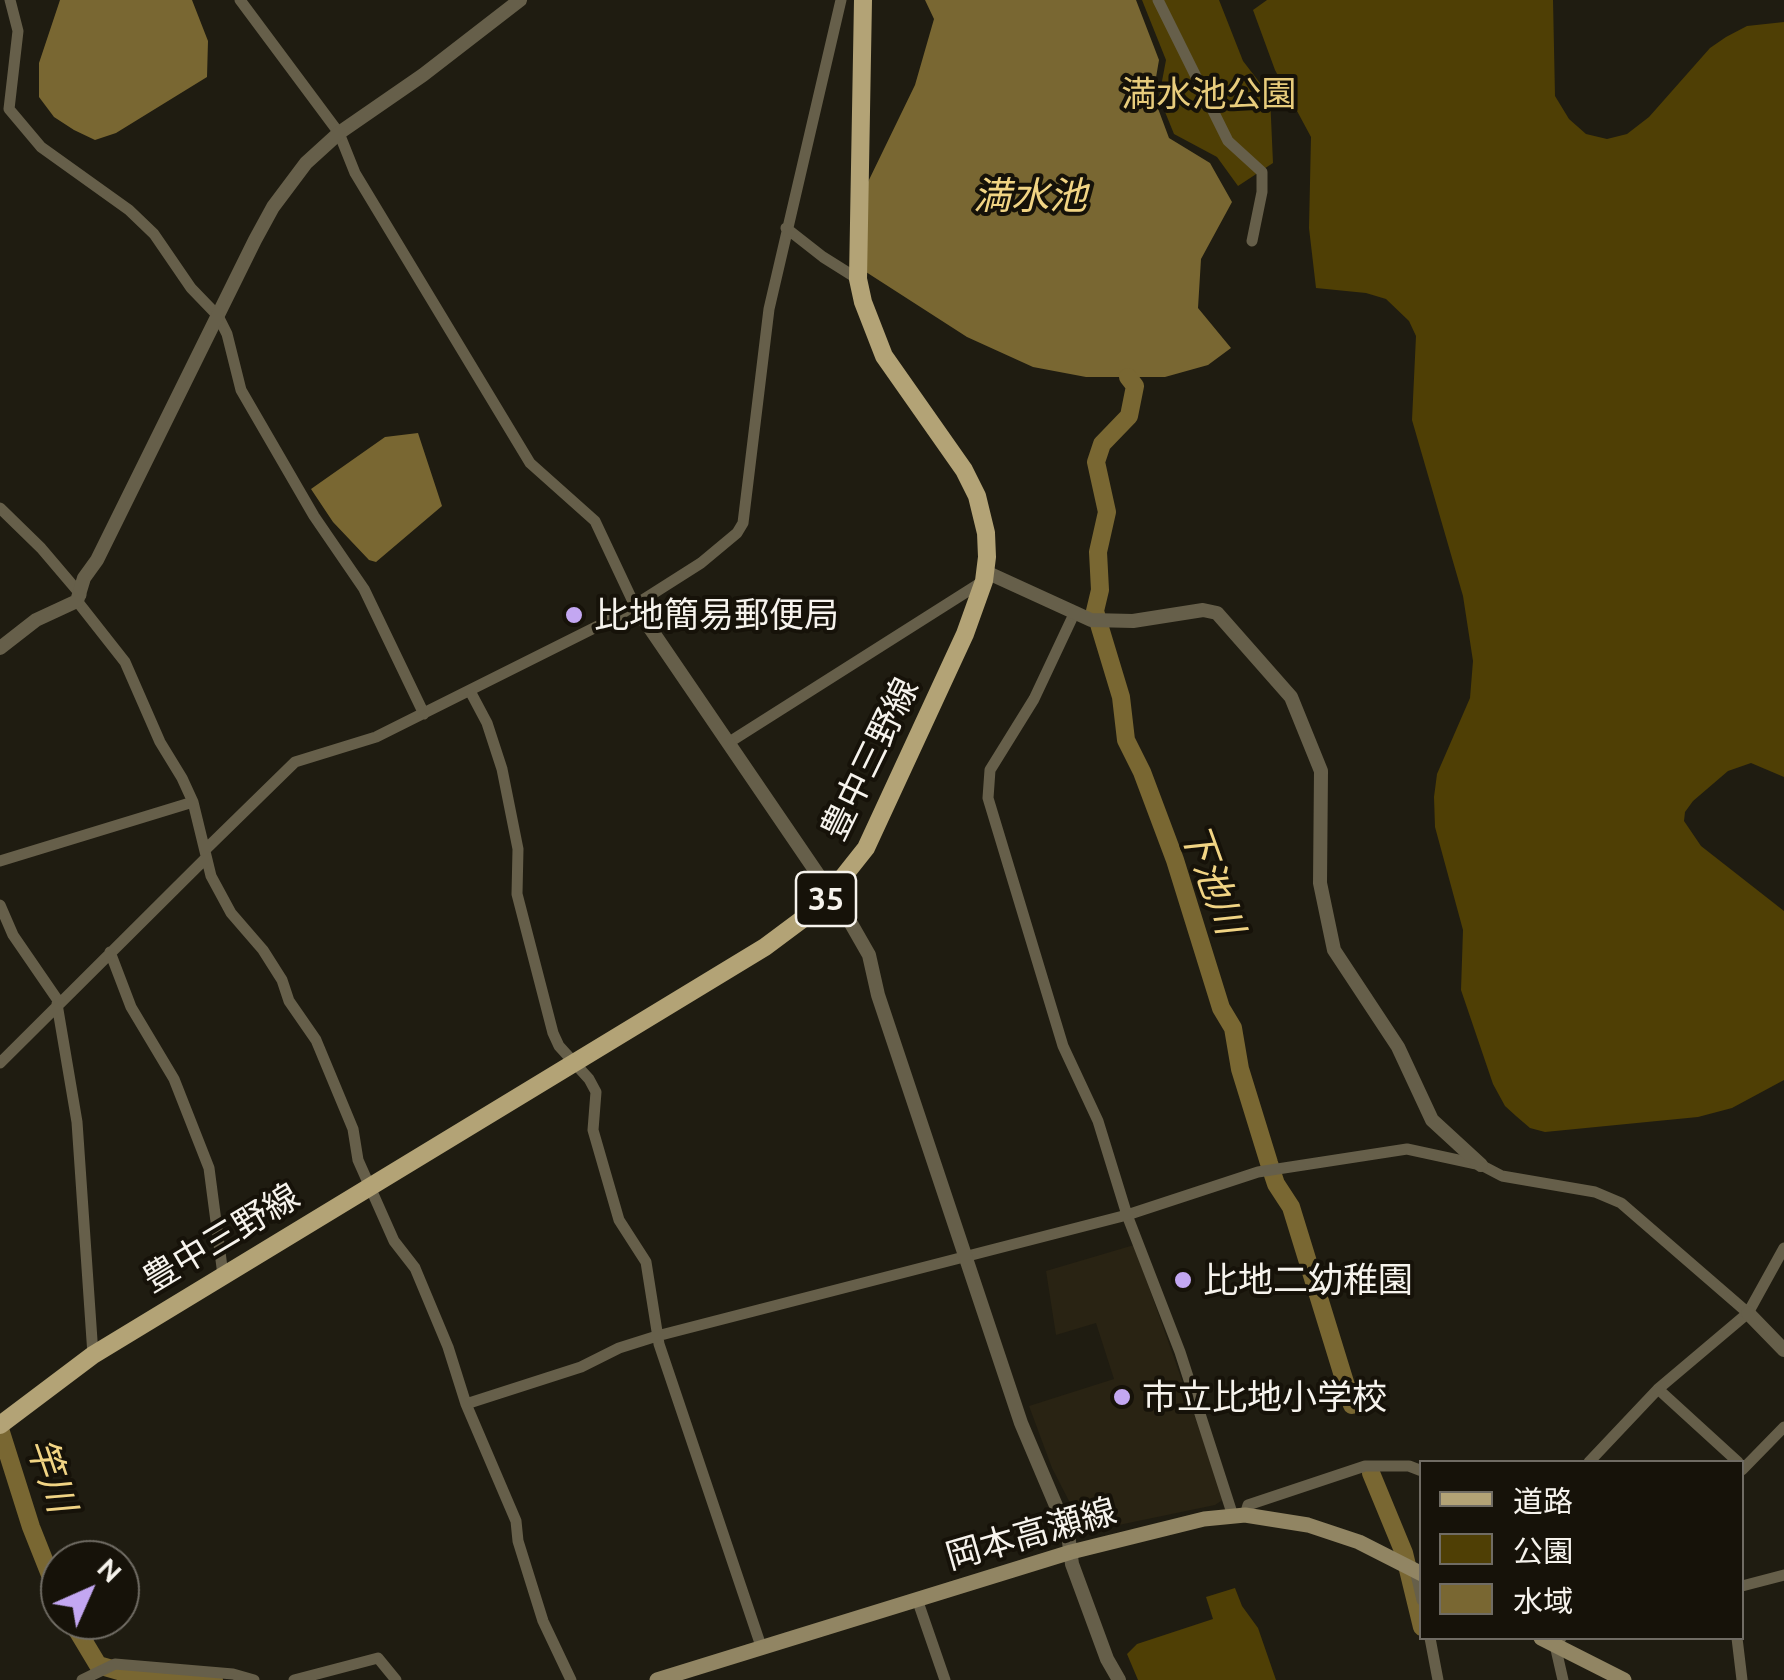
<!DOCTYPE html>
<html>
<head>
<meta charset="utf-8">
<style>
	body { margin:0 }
	#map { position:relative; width:1784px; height:1680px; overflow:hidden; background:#1f1c11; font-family:Ubuntu,"Noto Sans JP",sans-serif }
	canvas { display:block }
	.legend { position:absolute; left:1419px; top:1460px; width:325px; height:180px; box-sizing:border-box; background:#161209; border:2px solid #706c64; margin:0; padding:12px 18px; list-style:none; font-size:30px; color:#f6f3ed }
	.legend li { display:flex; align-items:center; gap:20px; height:50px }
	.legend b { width:50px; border:2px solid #706c64 }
	.north { position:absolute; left:40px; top:1540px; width:100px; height:100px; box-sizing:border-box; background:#161209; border:2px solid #706c64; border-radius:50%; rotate:45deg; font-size:28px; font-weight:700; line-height:40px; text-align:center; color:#f6f3ed }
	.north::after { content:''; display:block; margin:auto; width:35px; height:45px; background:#c3a7f2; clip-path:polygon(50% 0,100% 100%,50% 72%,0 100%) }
</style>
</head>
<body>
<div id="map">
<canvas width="1784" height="1680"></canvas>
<ul class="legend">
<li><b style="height:12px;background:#b3a376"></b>道路</li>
<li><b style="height:28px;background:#4f3f05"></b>公園</li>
<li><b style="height:28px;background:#796732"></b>水域</li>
</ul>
<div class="north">N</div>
</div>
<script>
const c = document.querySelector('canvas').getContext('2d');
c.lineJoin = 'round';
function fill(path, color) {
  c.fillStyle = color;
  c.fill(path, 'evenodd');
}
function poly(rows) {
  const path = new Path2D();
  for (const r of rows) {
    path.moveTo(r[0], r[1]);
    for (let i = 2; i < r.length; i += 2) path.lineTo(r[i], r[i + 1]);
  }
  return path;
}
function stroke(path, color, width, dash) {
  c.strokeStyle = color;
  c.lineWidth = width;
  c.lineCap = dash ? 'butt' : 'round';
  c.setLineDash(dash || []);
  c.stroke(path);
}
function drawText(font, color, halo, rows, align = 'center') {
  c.font = font + ' Ubuntu,"Noto Sans JP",sans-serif';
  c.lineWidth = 8;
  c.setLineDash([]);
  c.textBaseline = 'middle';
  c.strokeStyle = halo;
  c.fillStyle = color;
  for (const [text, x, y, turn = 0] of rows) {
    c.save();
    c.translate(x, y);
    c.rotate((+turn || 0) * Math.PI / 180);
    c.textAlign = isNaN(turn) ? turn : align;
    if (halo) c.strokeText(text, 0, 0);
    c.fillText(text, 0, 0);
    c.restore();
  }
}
fill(poly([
	[1134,1245,1224,1499,1215,1505,1085,1532,1052,1468,1029,1406,1114,1379,1096,1323,1056,1335,1046,1271]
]), '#292313');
fill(poly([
	[1142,0,1219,0,1243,61,1270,96,1273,163,1238,186,1217,157,1174,134,1159,97,1166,60],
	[1267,0,1553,0,1555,96,1569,119,1586,134,1607,139,1627,134,1649,117,1710,48,1726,37,1747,26,1784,22,1784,777,1751,763,1728,771,1693,801,1685,812,1684,821,1701,846,1784,911,1784,1080,1732,1108,1698,1117,1545,1132,1530,1128,1516,1116,1505,1106,1493,1084,1461,990,1463,930,1435,827,1434,797,1437,774,1470,698,1473,661,1463,596,1412,420,1416,336,1409,321,1386,299,1366,293,1316,288,1309,228,1311,137,1275,70,1253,10],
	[1235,1588,1242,1606,1258,1628,1276,1680,1138,1680,1127,1654,1137,1644,1213,1619,1206,1597]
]), '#4f3f05');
fill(poly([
	[60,0,192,0,208,41,207,77,116,133,95,140,74,130,54,117,39,97,39,63],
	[925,0,1136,0,1159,60,1153,95,1169,138,1210,163,1232,202,1201,259,1198,308,1231,348,1208,365,1165,377,1086,377,1033,367,967,337,866,272,867,184,915,85,934,19],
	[418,433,442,506,376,562,369,560,333,522,311,489,385,437]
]), '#796732');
stroke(poly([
	[1128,377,1135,386,1129,416,1102,444,1096,462,1107,512,1098,552,1100,590,1095,611,1121,697,1126,740,1142,772,1175,860,1221,1008,1233,1028,1240,1069,1269,1163,1276,1184,1291,1207,1352,1405],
	[0,1429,31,1527,60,1600],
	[1371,1473,1404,1553,1422,1627],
	[71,1620,98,1665,119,1671,214,1680]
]), '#796732', 18);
stroke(poly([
	[10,0,18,31,9,109,41,147,129,210,154,234,191,288,218,316,227,334,241,390,314,516,364,589,424,714],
	[240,0,339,133,355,173,530,463,595,521,635,606],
	[1158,0,1228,141,1262,172,1262,192,1252,241],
	[786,228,823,257,858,279],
	[0,508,41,548,81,595],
	[77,601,125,662,160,742,182,778,193,802,211,876,231,913,263,950,282,980,289,1001,316,1040,353,1129,358,1160,394,1241,415,1268,448,1347,466,1404,516,1521,518,1541,543,1621,571,1680],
	[470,691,487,723,502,769,518,849,517,894,553,1033,559,1046,589,1079,596,1092,593,1130,619,1220,646,1262,659,1344,762,1649],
	[728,743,982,582],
	[205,850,295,762,376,737,616,617,701,563,737,533,743,523,769,309,841,0],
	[0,861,193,802],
	[0,905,13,935,59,1002],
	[110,952,131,1007,174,1079,209,1168,223,1275],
	[57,1004,77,1122,93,1355],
	[0,1063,205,859],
	[1658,1389,1738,1462],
	[466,1404,581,1367,619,1348,657,1336,1127,1215,1098,1121,1063,1046,988,798,990,770,1034,699,1074,614],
	[1589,1462,1658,1389,1748,1313,1784,1248],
	[1742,1470,1784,1427],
	[1245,1515,1248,1505,1365,1466,1409,1466,1422,1471],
	[1233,1516,1180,1352,1127,1215,1258,1172,1407,1149,1481,1165,1502,1176,1595,1192,1621,1203,1748,1313],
	[1415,1570,1422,1600],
	[1742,1586,1784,1575],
	[917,1599,945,1680],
	[1430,1638,1438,1680],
	[1561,1638,1555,1645,1563,1680],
	[1737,1638,1742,1680],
	[82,1680,115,1664,233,1674,254,1680],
	[294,1680,378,1658,396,1680]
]), '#665f4a', 11);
stroke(poly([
	[986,572,1091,620,1133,621,1203,610,1217,613,1291,697,1321,771,1320,883,1334,950,1398,1047,1432,1120,1481,1165],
	[635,606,849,920,869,955,878,995,1021,1423,1068,1534,1072,1564,1107,1659,1119,1680],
	[0,648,36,620,77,601,84,578,97,560,255,240,273,207,306,163,339,133,423,75,520,0],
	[1748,1313,1784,1350]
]), '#665f4a', 14);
stroke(poly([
	[1541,1638,1624,1680],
	[657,1680,1071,1552,1204,1519,1245,1515,1308,1525,1359,1542,1422,1574]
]), '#918563', 15);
stroke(poly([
	[0,1425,93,1355,765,947,820,906,866,848,965,634,984,581,987,557,986,533,977,496,964,470,884,356,863,302,858,279,863,0]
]), '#b3a376', 18);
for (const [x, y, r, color] of [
	[574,615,10,"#c3a7f2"],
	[1183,1280,10,"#c3a7f2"],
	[1122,1397,10,"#c3a7f2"]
]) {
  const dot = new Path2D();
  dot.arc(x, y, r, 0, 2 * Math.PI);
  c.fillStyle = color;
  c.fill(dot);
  stroke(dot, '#161209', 4);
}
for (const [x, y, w] of [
	[826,899,60]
]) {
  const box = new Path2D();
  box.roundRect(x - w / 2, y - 27, w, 54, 8);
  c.fillStyle = '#161209';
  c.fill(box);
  stroke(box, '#f6f3ed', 2.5);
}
drawText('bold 32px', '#f6f3ed', null, [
	["35",826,899]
]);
drawText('35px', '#e8cc7c', '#161209', [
	["満水池公園",1209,94]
]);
drawText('35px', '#f6f3ed', '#161209', [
	["比地簡易郵便局",594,615],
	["比地二幼稚園",1203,1280],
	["市立比地小学校",1142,1397]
], 'left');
drawText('35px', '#f6f3ed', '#161209', [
	["豊中三野線",870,759,-64],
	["豊中三野線",221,1238,-31],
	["岡本高瀬線",1031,1534,-16]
]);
drawText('italic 38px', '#f1d484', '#161209', [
	["満水池",1030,196],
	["下池川",1212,879,70],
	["竿川",51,1475,71]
]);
</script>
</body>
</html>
